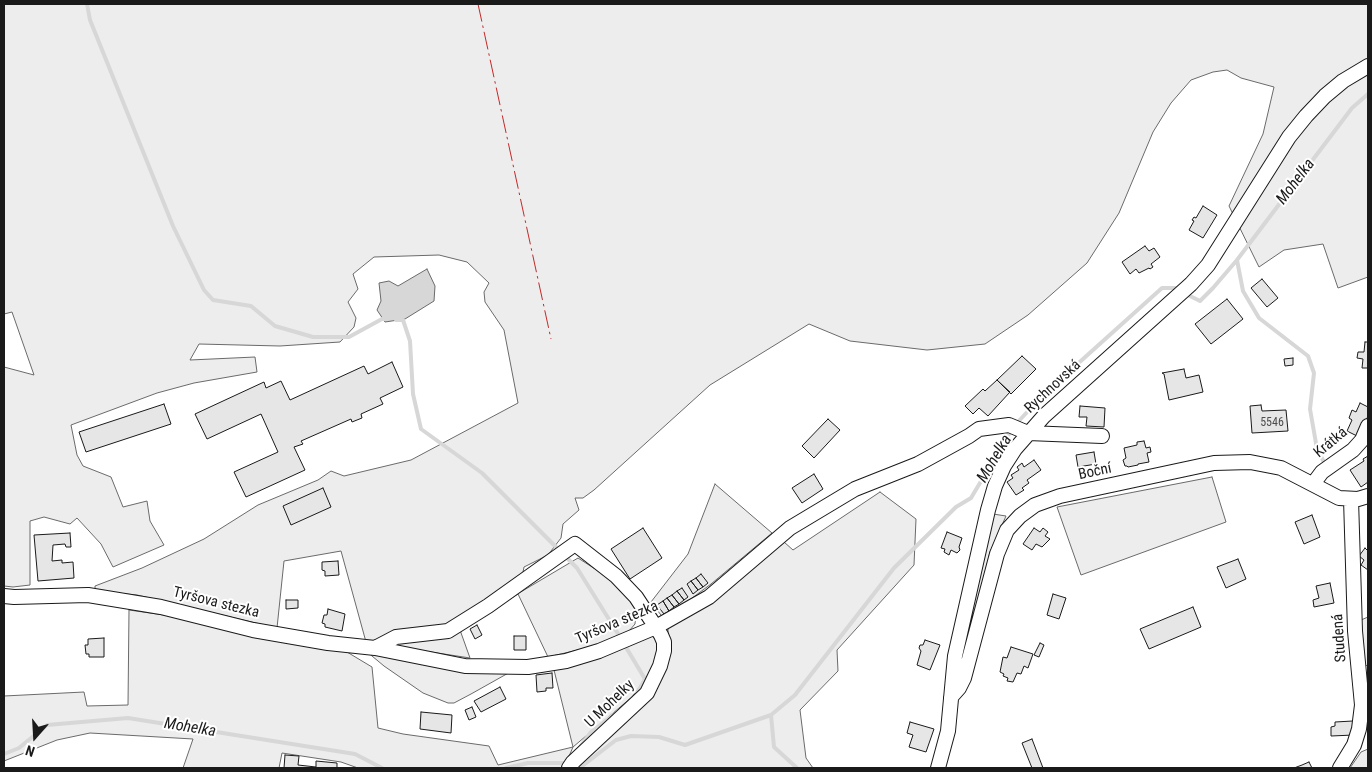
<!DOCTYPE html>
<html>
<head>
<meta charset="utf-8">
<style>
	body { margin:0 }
	#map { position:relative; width:1372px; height:772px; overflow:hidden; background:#fff; font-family:"Roboto Condensed",sans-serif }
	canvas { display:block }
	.frame { position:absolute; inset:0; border:5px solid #1a1a1a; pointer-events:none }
	.north { position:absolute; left:10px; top:712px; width:50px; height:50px; -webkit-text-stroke:4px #fff; paint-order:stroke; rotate:199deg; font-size:14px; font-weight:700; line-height:20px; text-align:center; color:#1a1a1a }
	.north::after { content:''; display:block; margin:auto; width:18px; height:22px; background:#1a1a1a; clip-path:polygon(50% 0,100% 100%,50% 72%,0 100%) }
</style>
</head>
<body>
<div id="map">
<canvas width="1372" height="772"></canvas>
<div class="frame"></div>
<div class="north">N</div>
</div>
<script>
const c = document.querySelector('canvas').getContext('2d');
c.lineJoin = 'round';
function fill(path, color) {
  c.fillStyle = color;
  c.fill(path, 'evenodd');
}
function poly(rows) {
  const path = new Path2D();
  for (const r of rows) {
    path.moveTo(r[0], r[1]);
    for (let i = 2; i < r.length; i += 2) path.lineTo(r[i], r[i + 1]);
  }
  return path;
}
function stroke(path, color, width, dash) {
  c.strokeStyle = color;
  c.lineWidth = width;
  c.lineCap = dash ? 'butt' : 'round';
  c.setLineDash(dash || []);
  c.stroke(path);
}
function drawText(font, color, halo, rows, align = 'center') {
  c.font = font + ' "Roboto Condensed",sans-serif';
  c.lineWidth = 4;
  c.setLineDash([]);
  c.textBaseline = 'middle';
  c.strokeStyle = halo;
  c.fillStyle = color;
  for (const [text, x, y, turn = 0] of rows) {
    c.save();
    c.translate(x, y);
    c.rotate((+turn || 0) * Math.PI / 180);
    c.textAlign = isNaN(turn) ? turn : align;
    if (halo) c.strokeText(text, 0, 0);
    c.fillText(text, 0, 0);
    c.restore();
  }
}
const green = poly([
	[4,4,1368,4,1368,277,1338,288,1323,244,1284,250,1259,267,1229,206,1263,134,1274,87,1241,78,1227,70,1213,72,1191,80,1171,103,1153,132,1119,213,1087,263,1028,315,985,344,927,350,850,341,809,324,710,385,594,490,583,498,575,498,579,510,563,524,561,538,548,555,524,567,519,593,578,558,614,581,630,599,636,610,635,624,629,631,591,647,548,657,518,594,460,630,470,658,366,642,341,551,284,561,277,628,137,595,95,591,95,586,142,568,204,539,258,505,318,480,331,471,344,476,411,460,518,403,504,330,485,302,484,292,489,283,467,262,439,255,374,257,353,274,358,289,348,302,356,318,354,327,340,342,280,346,199,344,190,360,255,357,257,372,194,383,157,393,71,425,77,455,83,466,111,477,123,507,147,501,150,521,164,545,113,567,101,544,77,518,70,524,44,517,30,521,30,585,13,587,4,586,4,367,34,375,12,312,4,314,4,4],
	[1212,477,1226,522,1081,575,1057,507,1212,477],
	[715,484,772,533,711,584,664,619,651,602,688,554,715,484],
	[880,492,916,519,914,565,837,650,838,671,800,710,806,758,813,768,578,768,593,749,643,705,668,646,668,628,784,542,793,550,880,492],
	[993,514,1006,516,990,552,963,663,959,661,993,514],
	[129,610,164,615,342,649,372,667,378,728,403,734,489,746,498,765,573,747,554,670,619,650,652,632,655,634,659,648,652,670,632,697,573,747,564,768,358,768,341,762,282,753,279,768,183,768,193,739,90,733,57,740,4,761,4,696,84,692,87,706,128,705,129,610],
	[1368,617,1368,666,1365,665,1361,620,1368,617],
	[366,651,512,671,471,694,454,703,448,703,423,693,384,666,366,651],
	[1368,749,1368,768,1350,768,1361,752,1368,749]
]);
fill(green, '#ededed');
stroke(green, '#6a6a6a', 1);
const water = poly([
	[427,269,435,286,434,301,405,319,385,322,377,310,381,301,379,283,389,281,398,286,427,269]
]);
fill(water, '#d7d7d7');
stroke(water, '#6a6a6a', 1);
stroke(poly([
	[87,4,90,20,173,226,204,290,213,300,251,306,275,326,313,337,349,337,382,319,386,319],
	[1237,260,1243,291,1259,318,1308,356,1314,373,1310,409,1317,449,1325,464],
	[1186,294,1200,301,1213,288,1237,260,1352,108,1368,94],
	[396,320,403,320,410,341,413,394,421,429,482,473,560,551],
	[1016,424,1043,395,1162,288,1175,288,1180,291],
	[565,556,577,568,620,637],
	[624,644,645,679,636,695],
	[771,715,774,747,797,768],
	[580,747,591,732,620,710],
	[4,754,19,748,47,725,128,718,355,754,382,768],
	[581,767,616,740,631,736,659,737,685,745,771,715,795,695,894,568,956,507,971,498,1012,429],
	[506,768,528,763,568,763]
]), '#d7d7d7', 4);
const building = poly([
	[1203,206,1217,215,1203,238,1189,230,1194,221,1192,220,1194,217,1196,218,1203,206],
	[1145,246,1149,251,1154,248,1160,257,1151,264,1153,267,1150,269,1149,268,1139,273,1136,269,1130,274,1122,262,1145,246],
	[1262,279,1278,298,1267,307,1251,288,1262,279],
	[1227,299,1243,319,1211,344,1195,324,1227,299],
	[1365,342,1368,342,1368,368,1362,368,1363,359,1357,358,1358,352,1364,352,1365,342],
	[1022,356,1036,369,1011,394,997,380,1022,356],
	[1293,358,1293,365,1285,366,1284,359,1293,358],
	[392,362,403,387,380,398,383,404,361,414,362,418,352,422,351,419,301,441,303,444,294,447,305,470,246,497,234,472,278,452,261,414,207,439,195,414,264,382,266,388,281,381,290,400,364,366,368,374,392,362],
	[1184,369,1186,378,1199,375,1203,392,1169,400,1164,374,1162,373,1184,369],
	[997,380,1010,392,988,416,979,408,973,414,965,406,983,389,985,391,997,380],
	[1360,403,1368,407,1368,416,1359,437,1347,431,1352,420,1349,418,1352,410,1356,412,1360,403],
	[164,404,171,424,86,452,79,432,164,404],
	[1261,405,1262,411,1286,410,1288,431,1252,433,1250,406,1261,405],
	[1080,406,1105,408,1104,427,1086,426,1087,417,1079,417,1080,406],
	[828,419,840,430,814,458,802,446,828,419],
	[1144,441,1146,448,1150,447,1151,452,1147,453,1149,462,1138,464,1138,465,1128,467,1127,466,1125,466,1123,460,1126,458,1124,448,1137,445,1137,442,1144,441],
	[1094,452,1096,464,1078,467,1076,455,1094,452],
	[1368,456,1368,482,1361,487,1350,470,1364,461,1363,459,1368,456],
	[1034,460,1041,470,1027,480,1029,483,1022,488,1024,490,1016,495,1007,482,1013,478,1011,475,1019,470,1017,467,1022,463,1024,467,1034,460],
	[814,474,823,489,802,503,792,488,814,474],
	[323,488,331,507,291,525,283,506,323,488],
	[1312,515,1320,537,1304,544,1295,522,1312,515],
	[643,528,662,558,630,579,611,549,643,528],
	[1034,528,1040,532,1043,528,1048,532,1045,536,1050,539,1042,547,1036,544,1032,550,1023,544,1034,528],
	[947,532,962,538,959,547,960,550,957,553,951,550,949,555,944,552,945,549,941,548,947,532],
	[70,533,71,547,66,547,65,544,53,545,52,561,62,560,62,563,73,562,74,578,38,581,34,535,70,533],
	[1365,548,1368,551,1368,570,1361,565,1364,560,1359,556,1365,548],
	[1238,559,1246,579,1226,588,1217,567,1238,559],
	[338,561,339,575,325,576,325,571,322,570,322,562,338,561],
	[701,574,708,583,703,587,696,578,701,574],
	[696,578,703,587,698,590,691,581,696,578],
	[691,581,698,590,693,594,687,584,691,581],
	[1330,583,1334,603,1314,607,1313,600,1319,598,1316,586,1330,583],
	[682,588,688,597,684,600,677,591,682,588],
	[677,591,684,600,679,604,672,595,677,591],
	[1053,594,1066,598,1059,619,1047,615,1053,594],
	[672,595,679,604,674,607,667,598,672,595],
	[667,598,674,607,669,611,663,601,667,598],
	[286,600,298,600,298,608,286,609,286,600],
	[663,601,669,611,664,614,657,605,663,601],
	[1193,607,1201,627,1149,649,1140,629,1193,607],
	[328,609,345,614,342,631,325,627,325,624,322,623,324,615,327,615,328,609],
	[477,625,482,635,475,639,470,629,477,625],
	[514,636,526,636,526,650,514,650,514,636],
	[104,638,104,657,89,657,89,654,86,654,85,645,88,645,88,639,104,638],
	[925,640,940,645,930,670,917,665,921,651,919,648,920,645,923,645,925,640],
	[1040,643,1044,645,1039,657,1034,655,1040,643],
	[1011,647,1033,654,1028,668,1024,666,1021,674,1017,673,1013,682,1007,681,1008,678,1003,676,1004,674,1000,672,1003,657,1007,658,1011,647],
	[552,673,553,688,546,688,546,691,537,692,536,675,552,673],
	[500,687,506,699,481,712,474,701,500,687],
	[472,707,476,717,469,720,465,710,472,707],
	[421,712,452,715,451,733,420,729,421,712],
	[1353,721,1354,735,1331,736,1331,727,1335,726,1335,722,1353,721],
	[910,722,934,729,926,752,909,747,913,735,907,733,910,722],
	[1032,739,1043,768,1032,768,1022,743,1032,739],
	[285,755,299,756,298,765,316,767,316,761,337,763,337,768,284,768,285,755],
	[1309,762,1312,768,1294,768,1302,765,1309,762]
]);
fill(building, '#e6e6e6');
stroke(building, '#1a1a1a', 1);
const minor = poly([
	[1313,484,1322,472,1353,450,1362,440,1368,426],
	[4,596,14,597,88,595,161,607,253,630,328,643,375,648,465,666,528,667,566,661,599,651,656,627,709,597,790,528,855,489,918,464,969,436,979,429,1009,425,1028,433,1102,436],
	[375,648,396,637,448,631,488,606,575,544,616,576,636,597,661,635,664,642,664,651,660,666,647,693,573,762,569,768],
	[951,697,959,688,964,678,997,554,1007,530,1020,516,1035,505,1060,496,1214,463,1250,462,1281,468,1339,498,1358,499,1368,496],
	[938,768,948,731,955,656,988,510,995,486,1004,466,1015,449,1044,416,1191,284,1208,265,1289,137,1306,116,1325,96,1343,81,1368,66],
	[1340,768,1354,745,1359,729,1362,705,1355,631,1351,499]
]);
stroke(minor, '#1a1a1a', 16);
stroke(minor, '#fff', 14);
stroke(poly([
	[478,4,551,339]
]), '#c62828', 1, [18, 4, 2.5, 4]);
drawText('12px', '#4d4d4d', null, [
	["5546",1272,423]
]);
drawText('15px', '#1a1a1a', '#fff', [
	["Rychnovská",1053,387,-43],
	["Krátká",1331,443,-40],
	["Boční",1095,472,-12],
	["Tyršova stezka",216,603,14],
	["Tyršova stezka",617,623,-23],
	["Studená",1340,638,-94],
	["U Mohelky",610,704,-44]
]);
drawText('italic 16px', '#1a1a1a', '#fff', [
	["Mohelka",1296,182,-53],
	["Mohelka",995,459,-59],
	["Mohelka",190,728,9]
]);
</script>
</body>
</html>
